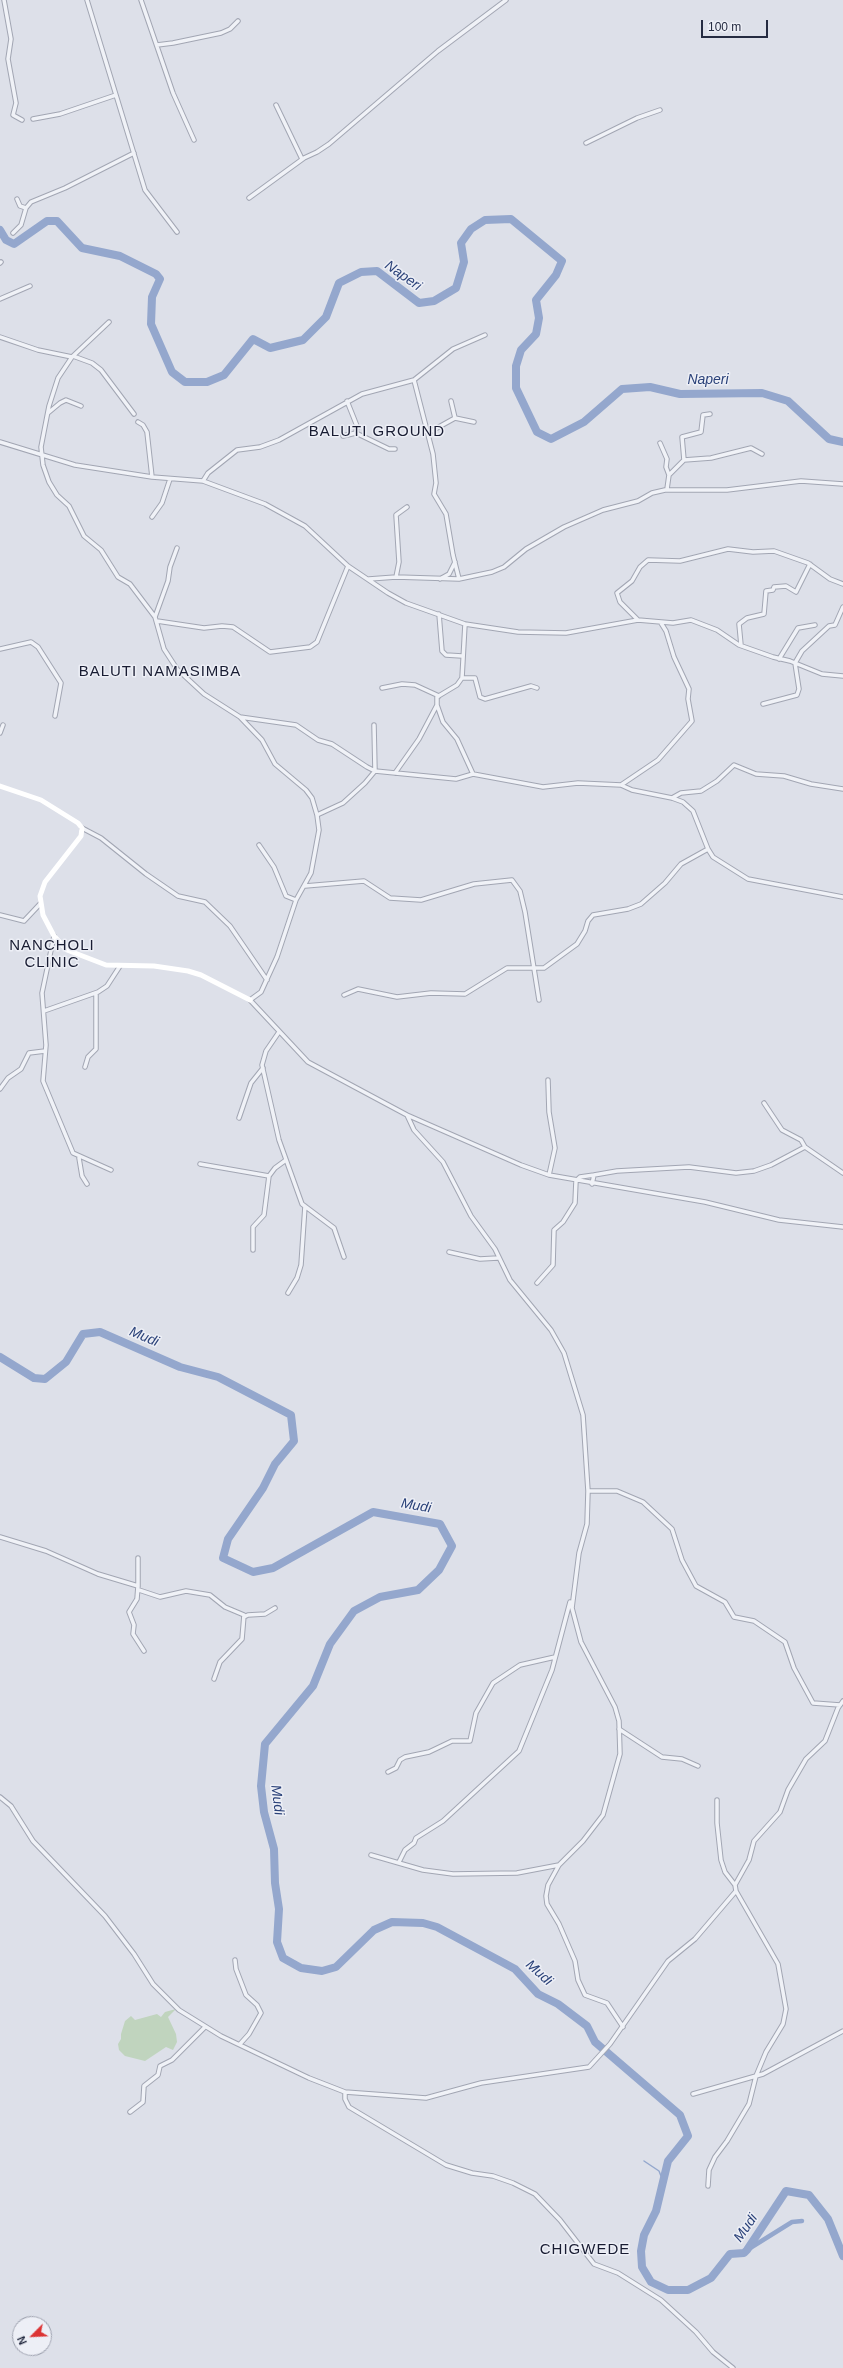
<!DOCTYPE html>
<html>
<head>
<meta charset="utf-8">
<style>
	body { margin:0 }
	#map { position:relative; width:843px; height:2368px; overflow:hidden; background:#dde0e9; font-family:Arial,sans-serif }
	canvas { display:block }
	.north { position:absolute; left:12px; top:2316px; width:40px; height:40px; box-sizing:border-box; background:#edeff6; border:1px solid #9da1ae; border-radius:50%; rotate:246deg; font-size:11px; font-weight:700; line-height:16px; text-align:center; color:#252b41 }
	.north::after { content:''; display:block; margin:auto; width:14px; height:18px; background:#dc3434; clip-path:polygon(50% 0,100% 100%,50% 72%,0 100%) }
	.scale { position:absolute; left:701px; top:20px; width:67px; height:18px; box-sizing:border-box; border:2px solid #252b41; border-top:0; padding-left:5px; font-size:12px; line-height:14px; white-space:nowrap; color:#252b41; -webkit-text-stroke:3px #edeff6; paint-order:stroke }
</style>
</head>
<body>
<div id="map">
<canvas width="843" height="2368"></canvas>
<div class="north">N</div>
<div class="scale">100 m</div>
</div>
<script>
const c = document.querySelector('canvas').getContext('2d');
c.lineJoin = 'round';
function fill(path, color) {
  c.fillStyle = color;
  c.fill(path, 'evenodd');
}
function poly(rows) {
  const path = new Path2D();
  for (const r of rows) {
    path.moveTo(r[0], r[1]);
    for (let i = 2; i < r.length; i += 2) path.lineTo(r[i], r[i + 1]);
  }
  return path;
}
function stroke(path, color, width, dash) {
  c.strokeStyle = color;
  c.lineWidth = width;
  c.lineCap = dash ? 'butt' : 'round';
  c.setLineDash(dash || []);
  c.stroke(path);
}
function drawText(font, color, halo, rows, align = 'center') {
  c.font = font + ' Arial,sans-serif';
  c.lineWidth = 3;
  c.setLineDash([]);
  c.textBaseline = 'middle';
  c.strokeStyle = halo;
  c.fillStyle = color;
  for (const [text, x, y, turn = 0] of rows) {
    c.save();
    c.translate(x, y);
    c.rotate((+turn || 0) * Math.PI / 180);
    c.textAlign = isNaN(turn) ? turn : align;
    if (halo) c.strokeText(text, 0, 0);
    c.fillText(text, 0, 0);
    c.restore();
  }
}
fill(poly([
	[176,2009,168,2017,176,2034,177,2042,173,2050,166,2047,145,2061,125,2056,119,2050,118,2044,121,2039,121,2034,125,2021,131,2016,135,2020,157,2014,161,2017,165,2012]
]), '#c0d4be');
stroke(poly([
	[644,2161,659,2171,663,2181]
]), '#94a7cd', 1.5);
stroke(poly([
	[747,2250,792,2222,802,2221]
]), '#94a7cd', 4.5);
stroke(poly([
	[0,230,6,240,14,244,47,221,57,221,82,248,120,256,156,274,160,279,152,297,151,324,172,372,185,382,207,382,224,375,253,339,270,348,303,340,326,317,339,283,361,272,377,271,419,303,434,301,456,288,464,262,461,243,471,229,485,220,511,219,562,261,556,275,536,300,539,318,536,334,521,350,516,366,516,388,537,432,551,439,584,422,622,389,650,387,680,394,762,393,788,401,829,439,843,442],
	[0,1357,34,1378,45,1379,66,1362,83,1334,100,1332,180,1367,218,1377,291,1415,294,1441,275,1464,263,1488,228,1539,223,1558,253,1572,273,1568,373,1512,440,1524,452,1546,439,1570,418,1590,380,1597,354,1611,330,1644,313,1686,265,1744,261,1786,264,1812,274,1849,275,1883,279,1909,277,1942,283,1958,301,1968,322,1971,336,1967,374,1930,392,1922,423,1923,437,1927,515,1969,538,1994,558,2004,587,2026,595,2042,680,2115,688,2136,668,2161,656,2211,644,2235,641,2251,642,2267,651,2282,668,2290,688,2290,711,2278,730,2254,744,2253,747,2250,786,2191,809,2195,828,2219,843,2256]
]), '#94a7cd', 8);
const street = poly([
	[4,0,11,39,8,59,16,103,13,115,22,120],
	[87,0,145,190,177,232],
	[141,0,173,93,194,140],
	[157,45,173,43,221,33,230,29,238,21],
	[276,105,302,159],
	[33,119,60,114,116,95],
	[586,143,637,118,660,110],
	[249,198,304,158,317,152,329,144,438,51,506,0],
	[17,199,20,206,26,208],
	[13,233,21,225,26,208,31,202,65,188,134,153],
	[0,263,1,262],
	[0,299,30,286],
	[109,322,72,357,58,378,49,406,41,447,43,465,49,482,57,495,69,506,84,536,101,550,118,577,130,584,155,617,164,649,177,669,204,694,240,717,262,740,275,764,306,790,312,798,317,815,319,830,311,873,296,900,277,957,261,992,250,1000,308,1062,407,1115,521,1165,549,1175,705,1202,779,1220,843,1227],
	[0,337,38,350,72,357],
	[73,356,92,363,101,370,134,414],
	[414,380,433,454,436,483,434,494,446,514,453,555,459,579],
	[347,401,357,426,356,433],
	[451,401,455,418],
	[48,413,60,403,66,400,81,406],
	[138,422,143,425,147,432,152,477],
	[356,433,389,449,395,449],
	[428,433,455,418,474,422],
	[343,436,356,433],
	[0,442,75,465,152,477,203,481,265,504,305,526,348,566,388,593,406,603,465,624,518,632,566,633,638,620,673,623,691,620,717,630,739,645,773,657,790,661,822,674,843,676],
	[660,443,667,459,666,467,669,475],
	[684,460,682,437,701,432,703,415,710,414],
	[203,481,208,473,237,450,260,447,279,440,362,394,414,380,453,349,485,335],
	[667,489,669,475,684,460,711,458,751,448,762,454],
	[152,517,162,503,170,479],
	[396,577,399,562,396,515,407,507],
	[369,579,396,577,459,579,492,572,504,567,526,549,564,527,603,510,638,501,652,493,665,490,727,490,801,481,843,484],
	[440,579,449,574,455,562],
	[439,614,442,651,446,655,462,656],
	[155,617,168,581,170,567,177,548],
	[638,620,620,602,617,593,632,581,640,567,648,560,680,561,728,549,753,552,774,551,808,563,830,579,843,584],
	[157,621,204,628,222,626,233,627,270,652,310,647,317,642,348,566],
	[465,624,462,678,457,685,437,697,437,705,443,722,457,739,473,774,543,787,578,783,621,785,632,790,672,798,683,802,693,811,708,849,713,857,748,879,843,897],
	[741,645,739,624,747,618,764,614,766,591,773,590,774,587,786,586,796,592,810,564],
	[0,649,31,642,38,647,61,683,55,716],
	[779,659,798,628,815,625],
	[462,678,475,678,480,697,485,699,531,686,537,688],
	[382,688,402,684,415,685,439,696],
	[763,704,797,695,799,689,795,663,802,651,829,626,835,625,843,607],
	[240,717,296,725,318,740,332,744,367,767,375,771,456,779,473,774],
	[0,733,3,725],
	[395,773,419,739,437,705],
	[621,785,658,760,692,721,688,699,689,689,674,657,666,631,661,623],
	[672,798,681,793,701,791,717,781,734,765,756,774,784,776,811,784,843,789],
	[317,815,343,803,365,783,375,771,374,725],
	[82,828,101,838,146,874,178,896,205,902,230,926,267,980],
	[259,845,274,867,286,896,296,900],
	[305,886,364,881,390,898,421,900,474,884,512,880,520,891,525,912,539,1000],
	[0,915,24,921,40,904],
	[54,936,42,993,46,1045,43,1081,73,1153,111,1170],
	[344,995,358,989,397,997,431,993,465,994,507,968,544,968,577,944,585,931,588,921,593,915,628,909,641,904,665,883,681,864,708,849],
	[44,1011,98,992,107,986,120,966],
	[279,1032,266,1051,262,1065,279,1140,302,1204,334,1228,344,1257],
	[85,1067,88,1057,96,1049,96,993],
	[548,1080,549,1112,555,1148,549,1175],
	[0,1089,8,1078,21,1069,29,1053,45,1051],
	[764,1103,782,1130,801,1140,805,1147],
	[407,1115,414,1130,443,1162,471,1216,495,1249,510,1280,551,1330,564,1353,583,1415,588,1491,587,1524,579,1553,572,1608,581,1642,615,1707,619,1721,620,1754,603,1815,583,1841,559,1865,548,1885,546,1896,547,1904,559,1924,575,1961,578,1980,585,1995,607,2003,623,2027],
	[239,1118,251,1083,263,1068],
	[79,1158,82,1176,87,1184],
	[200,1164,269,1176],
	[592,1184,594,1175,617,1171,689,1167,736,1173,754,1171,771,1165,805,1147,843,1173],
	[253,1250,253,1227,264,1215,269,1176,275,1168,286,1160],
	[449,1252,480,1259,498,1258],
	[537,1283,553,1265,554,1230,563,1222,575,1203,576,1181,580,1177,594,1175],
	[288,1293,297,1278,301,1265,305,1206],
	[588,1491,617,1491,643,1502,672,1529,682,1560,696,1586,725,1602,734,1617,754,1621,785,1642,794,1668,813,1703,840,1705],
	[0,1537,46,1551,98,1574,138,1586,137,1599,129,1612,134,1625,133,1634,144,1651],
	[138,1586,138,1558],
	[139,1590,160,1597,186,1591,210,1595,225,1607,244,1615,242,1639,220,1662,214,1679],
	[244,1617,248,1615,265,1614,275,1608],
	[619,1729,662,1757,682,1759,698,1766],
	[388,1772,396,1768,400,1760,405,1757,429,1752,452,1741,470,1741,476,1713,493,1683,520,1665,555,1657],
	[0,1797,11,1806,33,1841,105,1916,134,1954,153,1984,179,2010,221,2036,309,2078,345,2092,426,2098,481,2083,589,2067,610,2044,668,1961,695,1939,736,1891],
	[717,1800,717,1823,721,1860,725,1872,735,1885],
	[371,1855,423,1870,453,1874,517,1873,559,1865],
	[399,1862,405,1850,414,1843,416,1838,443,1821,519,1751,552,1670,570,1602],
	[235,1960,236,1969,246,1995,257,2005,261,2013,249,2034,240,2044],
	[345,2092,345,2099,349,2107,446,2165,472,2173,493,2176,513,2183,535,2194,560,2220,594,2264,618,2273,661,2300,696,2332,713,2352,733,2368],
	[693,2094,763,2074,843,2031],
	[130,2112,143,2102,144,2086,158,2075,160,2066,172,2060,205,2027],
	[708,2186,709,2170,715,2157,727,2141,749,2104,756,2076,766,2052,783,2024,786,2009,778,1964,736,1891,735,1885,749,1860,754,1841,780,1812,788,1790,806,1759,825,1741,838,1708,843,1701]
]);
stroke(street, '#a2a6b3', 5.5);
stroke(street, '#f0f2f7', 3.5);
stroke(poly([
	[0,786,41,800,78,823,82,828,81,836,45,882,40,896,43,915,54,936,67,950,106,965,154,966,188,971,201,975,250,1000]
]), '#fff', 5);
drawText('italic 14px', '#2b4279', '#edeff6', [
	["Naperi",403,276,35],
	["Naperi",708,380],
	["Mudi",144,1337,23],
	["Mudi",416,1506,10],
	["Mudi",277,1800,83],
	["Mudi",539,1973,42],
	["Mudi",746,2228,-55]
]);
c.letterSpacing = '1px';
drawText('15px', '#181c32', '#edeff6', [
	["BALUTI GROUND",377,432],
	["BALUTI NAMASIMBA",160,672],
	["NANCHOLI",52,946],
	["CLINIC",52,963],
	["CHIGWEDE",585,2250]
]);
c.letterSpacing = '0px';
</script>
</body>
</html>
